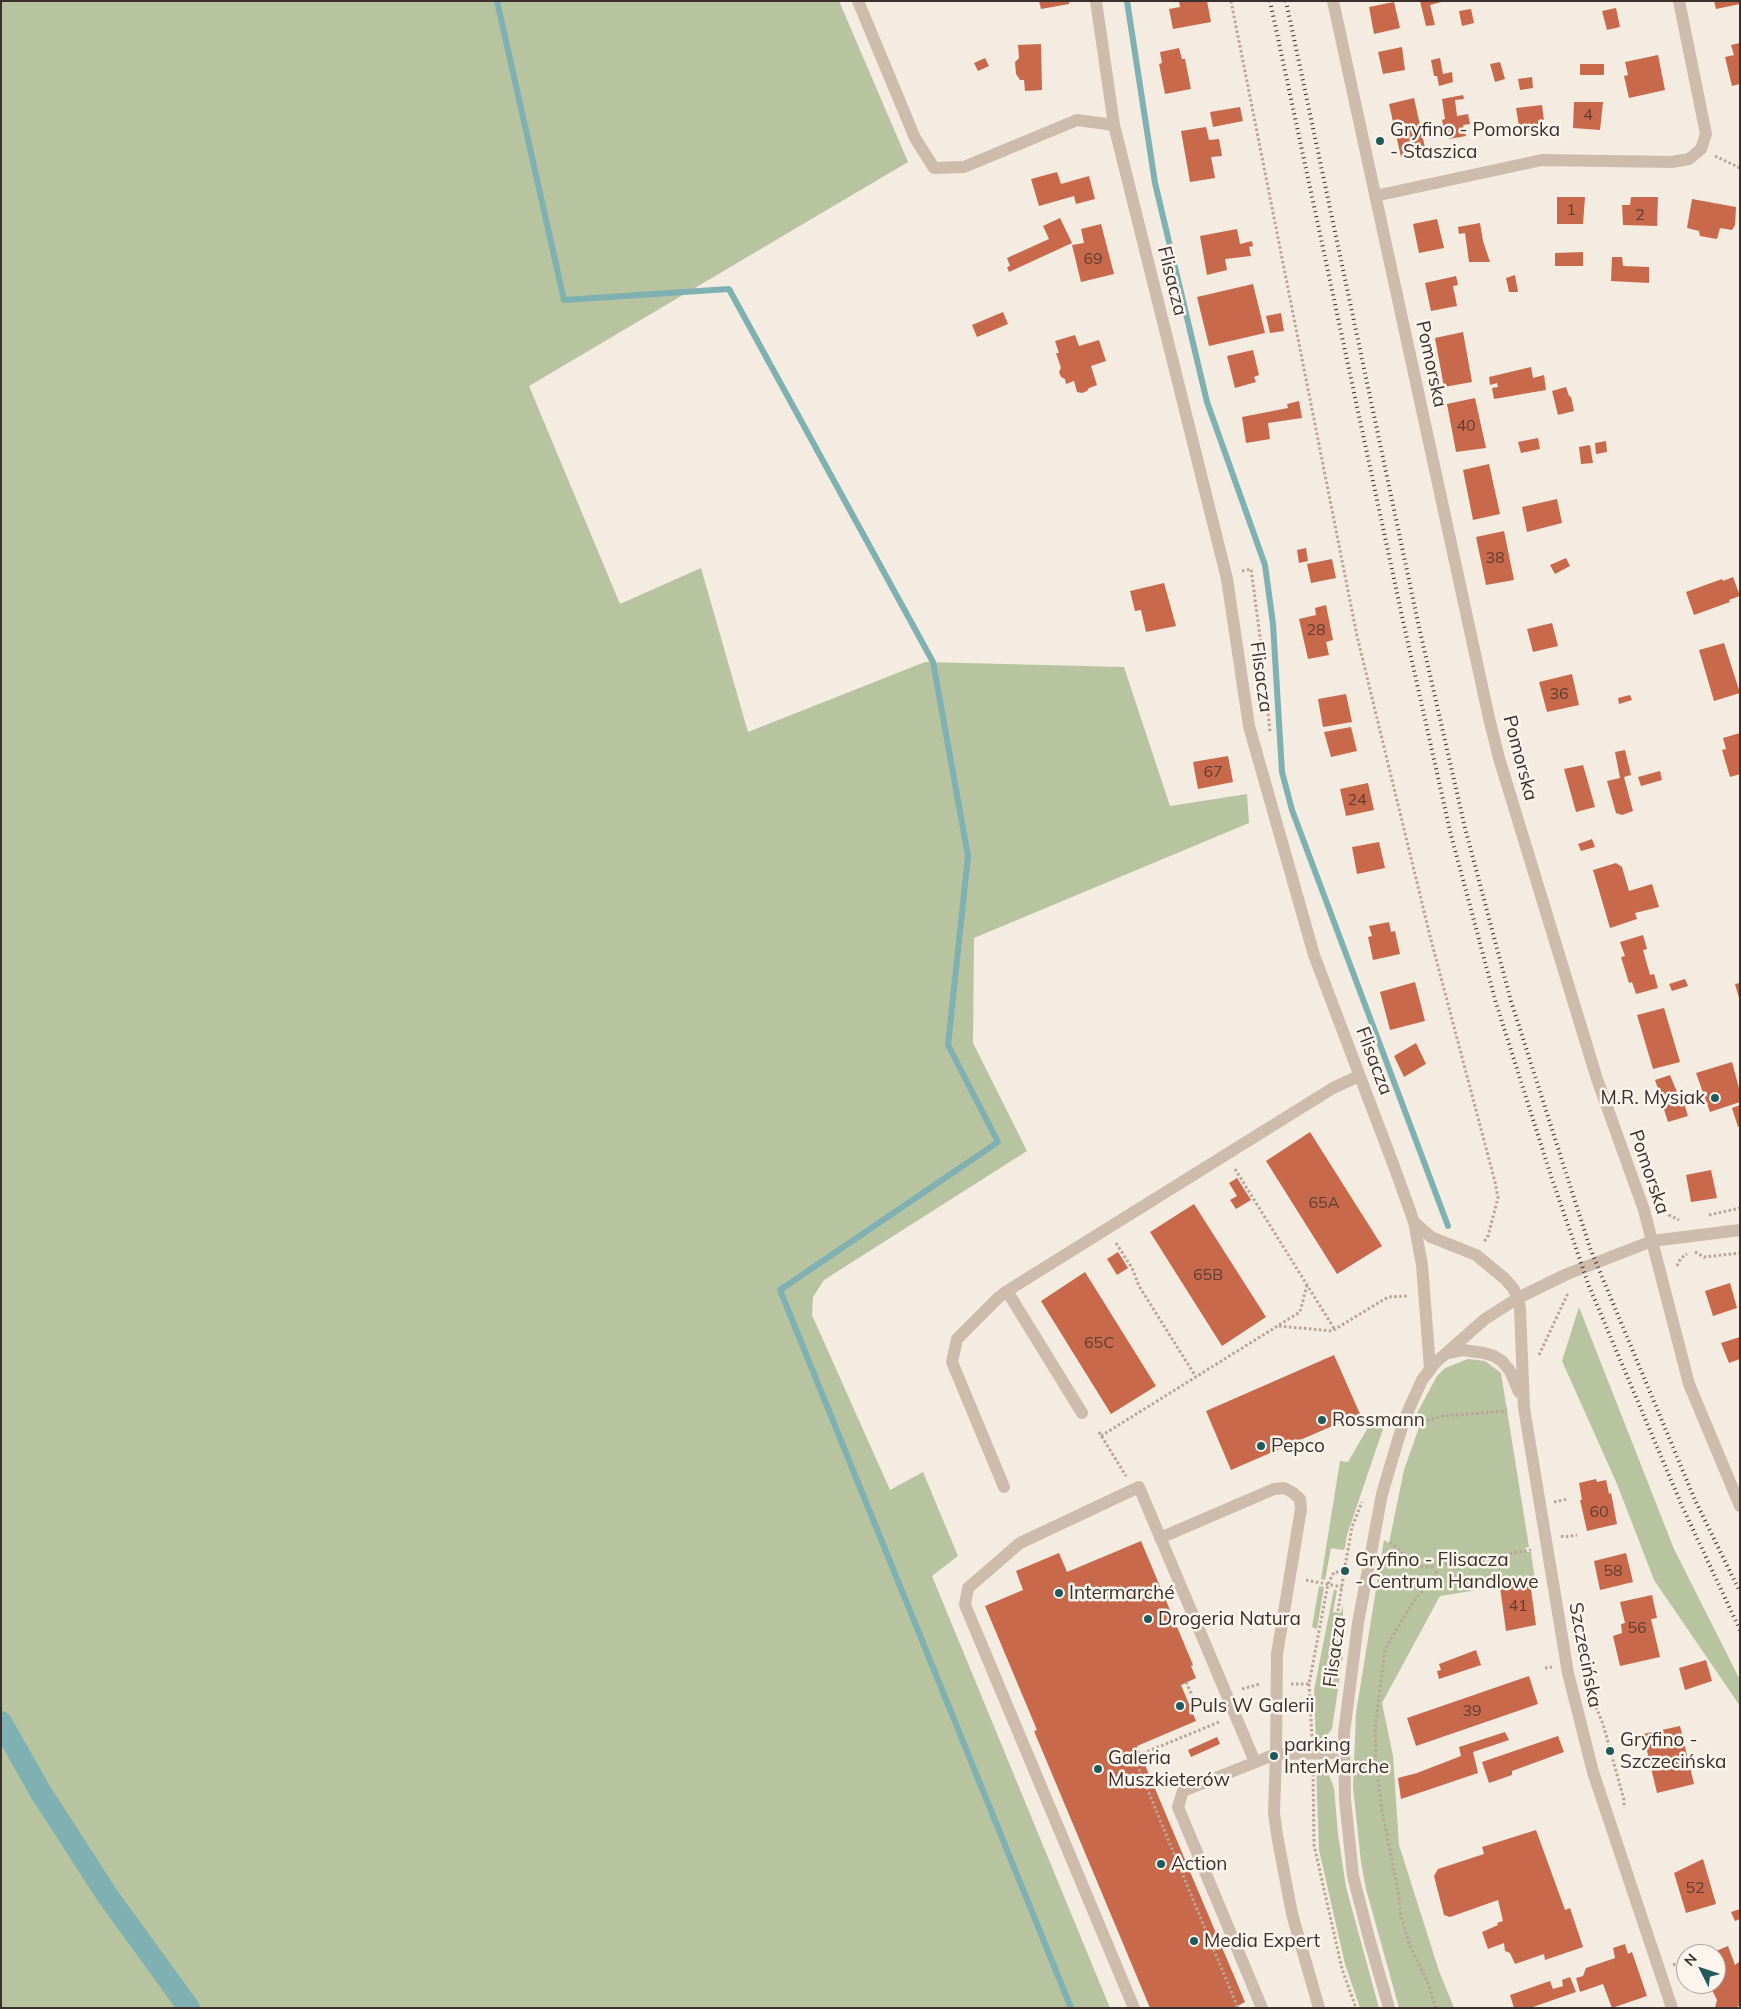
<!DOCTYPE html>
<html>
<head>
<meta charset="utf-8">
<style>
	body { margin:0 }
	#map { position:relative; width:1741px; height:2009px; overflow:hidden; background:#f4ebe1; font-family:Mulish,sans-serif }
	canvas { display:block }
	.frame { position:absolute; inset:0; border:2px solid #3b302b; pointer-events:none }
	.north { position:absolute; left:1676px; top:1944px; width:50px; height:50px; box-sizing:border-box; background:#fbf5ee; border:1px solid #aea6a0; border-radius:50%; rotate:311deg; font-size:14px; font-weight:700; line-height:20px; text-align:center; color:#3b302b }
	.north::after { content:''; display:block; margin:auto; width:18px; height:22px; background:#1f5a5e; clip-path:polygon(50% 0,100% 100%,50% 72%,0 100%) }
</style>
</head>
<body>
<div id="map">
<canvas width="1741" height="2009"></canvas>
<div class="frame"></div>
<div class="north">N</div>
</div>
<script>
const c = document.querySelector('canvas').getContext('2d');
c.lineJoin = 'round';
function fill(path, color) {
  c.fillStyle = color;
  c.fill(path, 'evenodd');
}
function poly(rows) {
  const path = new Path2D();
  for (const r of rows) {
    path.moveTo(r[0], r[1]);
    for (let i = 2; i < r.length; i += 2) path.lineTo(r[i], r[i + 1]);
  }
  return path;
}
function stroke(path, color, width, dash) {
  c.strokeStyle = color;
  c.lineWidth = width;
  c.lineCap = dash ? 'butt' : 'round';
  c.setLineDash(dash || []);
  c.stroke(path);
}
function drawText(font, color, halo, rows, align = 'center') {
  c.font = font + ' Mulish,sans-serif';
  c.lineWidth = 5;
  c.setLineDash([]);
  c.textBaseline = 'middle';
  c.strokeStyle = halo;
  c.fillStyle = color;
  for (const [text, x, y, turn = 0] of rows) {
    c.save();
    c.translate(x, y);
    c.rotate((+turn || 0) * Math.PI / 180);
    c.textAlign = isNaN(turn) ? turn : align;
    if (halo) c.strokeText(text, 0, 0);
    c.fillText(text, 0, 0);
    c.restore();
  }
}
fill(poly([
	[1,1,839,1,908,162,529,386,620,604,701,568,748,732,925,662,1124,667,1170,806,1247,794,1249,823,974,938,973,1043,1027,1151,824,1280,813,1297,812,1315,890,1490,923,1472,958,1556,932,1576,1110,2008,1,2008],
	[1579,1307,1674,1549,1740,1680,1740,1706,1654,1580,1617,1484,1562,1361],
	[1468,1359,1485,1361,1501,1373,1529,1547,1525,1548,1526,1552,1531,1552,1535,1581,1440,1596,1382,1703,1393,1756,1399,1845,1439,1971,1454,2008,1399,2008,1366,1889,1361,1862,1353,1787,1356,1713,1384,1540,1389,1543,1404,1470,1423,1416,1417,1413,1437,1376,1445,1368],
	[1370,1424,1383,1429,1347,1535,1345,1548,1343,1550,1331,1548,1325,1580,1321,1579,1340,1461,1348,1462],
	[1319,1586,1324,1587,1317,1629,1312,1627],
	[1334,1589,1337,1591,1333,1612,1341,1613,1343,1605,1343,1656,1332,1729,1324,1739,1316,1743,1314,1690],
	[1316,1765,1329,1775,1334,1788,1338,1834,1346,1887,1379,2008,1360,2008,1345,1964,1319,1850]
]), '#b8c4a0');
stroke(poly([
	[497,1,564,300,729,289,933,662,968,856,948,1045,998,1142,780,1290,1071,2008],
	[1127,1,1155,183,1207,402,1265,565,1273,624,1282,772,1292,810,1448,1226]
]), '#7fb0b2', 6);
stroke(poly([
	[1,1722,40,1791,107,1895,189,2008]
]), '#7fb0b2', 22);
fill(poly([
	[1039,1,1069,1,1069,4,1041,9],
	[1179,1,1207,1,1211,22,1173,29,1169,9,1180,7],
	[1420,1,1445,1,1430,5,1435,25,1426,26],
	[1714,1,1740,1,1740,4,1716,9],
	[1394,2,1400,28,1374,34,1369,7],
	[1616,8,1620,27,1607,30,1602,11],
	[1471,9,1474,23,1462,26,1459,11],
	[1740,43,1740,84,1732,86,1725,57,1734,55,1731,45],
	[1041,44,1042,90,1025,91,1024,80,1020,80,1016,74,1015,62,1019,58,1018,45],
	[1402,47,1405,70,1383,74,1378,52],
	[1179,48,1182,59,1185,59,1191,89,1165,94,1159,64,1162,63,1160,52],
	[1658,55,1665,90,1629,98,1624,76,1628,75,1625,62],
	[985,58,989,66,978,71,974,63],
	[1440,58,1443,74,1452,72,1453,82,1439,86,1437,76,1434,76,1431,60],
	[1500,62,1505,79,1495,82,1490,64],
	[1580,64,1604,64,1604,75,1580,75],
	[1532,77,1533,88,1520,90,1518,79],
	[1463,95,1464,99,1455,100,1457,116,1468,114,1470,124,1463,125,1466,136,1449,139,1447,129,1444,129,1442,120,1445,119,1442,99],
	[1414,98,1426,152,1401,157,1389,104],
	[1574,102,1603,102,1600,130,1573,128],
	[1542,105,1545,129,1520,132,1516,108],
	[1240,107,1243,121,1213,127,1210,112],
	[1206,127,1209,140,1219,139,1222,156,1211,157,1215,178,1190,182,1181,131],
	[1057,172,1061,184,1089,176,1095,199,1076,204,1074,196,1039,206,1031,179],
	[1557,197,1585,197,1583,224,1557,224],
	[1631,197,1658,197,1657,226,1623,225,1622,205,1630,205],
	[1692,199,1736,207,1735,225,1732,230,1720,228,1717,239,1700,236,1699,231,1687,228],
	[1060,218,1072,243,1009,272,1007,267,1010,266,1007,258,1049,239,1043,226],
	[1437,219,1444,248,1419,253,1413,224],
	[1480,223,1483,241,1490,262,1469,262,1465,233,1459,234,1458,227],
	[1101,224,1114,274,1081,282,1072,245,1084,243,1081,229],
	[1237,229,1240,244,1252,241,1253,246,1249,247,1251,256,1225,259,1227,270,1207,275,1200,236],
	[1583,252,1583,266,1555,266,1555,253],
	[1612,257,1622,257,1623,266,1649,267,1649,283,1611,281],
	[1515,275,1518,292,1509,292,1506,278],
	[1456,276,1458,285,1453,286,1457,306,1431,311,1425,283],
	[1253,284,1265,333,1209,346,1197,297],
	[1003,312,1008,324,977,337,972,325],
	[1281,313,1284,331,1270,333,1266,316],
	[1463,332,1472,382,1444,387,1435,338],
	[1075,335,1079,346,1099,340,1106,361,1091,366,1097,385,1089,388,1087,391,1082,393,1077,392,1074,381,1066,384,1065,379,1061,377,1059,372,1061,368,1056,353,1059,353,1055,341],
	[1253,350,1259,375,1254,377,1256,382,1235,388,1227,356],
	[1531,367,1533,378,1544,375,1546,390,1494,399,1492,388,1498,387,1497,383,1490,385,1489,377],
	[1566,387,1569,396,1571,397,1574,411,1558,415,1552,391],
	[1475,398,1486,448,1456,452,1447,404],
	[1299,401,1302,418,1268,423,1270,439,1246,443,1242,417,1288,408,1287,404],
	[1538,438,1540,449,1521,453,1518,442],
	[1606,441,1607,452,1596,454,1595,443],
	[1590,445,1593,463,1581,464,1579,447],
	[1489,464,1500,514,1473,520,1463,470],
	[1557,499,1562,523,1527,532,1522,507],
	[1504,531,1514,580,1486,585,1476,537],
	[1306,548,1308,561,1299,563,1297,550],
	[1566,558,1570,566,1555,574,1550,565],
	[1332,559,1336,578,1311,583,1307,564],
	[1733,577,1740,596,1729,600,1730,602,1694,615,1686,592,1722,579,1723,581],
	[1164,583,1176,626,1146,632,1141,610,1135,611,1130,591],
	[1326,605,1333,640,1326,642,1329,655,1308,659,1299,619,1316,615,1315,608],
	[1552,623,1558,646,1533,652,1527,629],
	[1724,643,1740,693,1714,701,1699,650],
	[1572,674,1579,705,1547,712,1539,682],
	[1346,694,1352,722,1323,727,1318,699],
	[1630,695,1632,700,1619,704,1618,698],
	[1351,727,1357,751,1331,757,1324,732],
	[1740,733,1740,774,1730,777,1722,750,1726,749,1723,738],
	[1625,750,1631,775,1624,777,1633,811,1622,815,1616,813,1607,781,1620,778,1615,752],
	[1228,756,1233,782,1198,789,1193,762],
	[1583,765,1595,807,1576,812,1564,769],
	[1660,771,1662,780,1641,786,1638,777],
	[1368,783,1374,810,1346,816,1340,789],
	[1592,839,1595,847,1581,851,1578,844],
	[1379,842,1385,868,1357,874,1352,847],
	[1616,863,1622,867,1629,891,1652,884,1659,907,1635,913,1637,919,1610,928,1593,870],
	[1389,922,1391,932,1395,931,1400,954,1373,960,1368,937,1372,936,1369,926],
	[1643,935,1647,949,1643,950,1650,975,1654,974,1658,988,1636,994,1632,982,1629,983,1621,957,1625,956,1620,942],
	[1685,979,1688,986,1672,991,1669,984],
	[1415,982,1425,1021,1390,1030,1380,992],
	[1740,983,1740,998,1739,998,1735,984],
	[1664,1008,1680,1062,1653,1069,1637,1015],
	[1416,1043,1426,1064,1404,1077,1394,1056],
	[1732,1062,1740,1092,1740,1102,1710,1112,1696,1073],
	[1670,1075,1677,1092,1661,1097,1655,1080],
	[1681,1094,1688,1116,1668,1122,1661,1100],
	[1740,1105,1740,1126,1738,1127,1732,1108],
	[1310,1132,1382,1246,1337,1274,1266,1161],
	[1711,1170,1717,1198,1691,1202,1686,1175],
	[1237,1178,1251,1200,1236,1209,1230,1200,1237,1196,1229,1183],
	[1194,1204,1266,1317,1222,1346,1150,1232],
	[1118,1252,1128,1268,1117,1275,1107,1259],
	[1085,1272,1156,1386,1111,1414,1041,1301],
	[1730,1283,1737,1308,1713,1316,1705,1291],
	[1740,1337,1740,1359,1729,1363,1721,1343],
	[1334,1355,1360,1414,1231,1470,1206,1411],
	[1596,1479,1597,1482,1606,1480,1609,1494,1611,1493,1617,1524,1587,1531,1580,1500,1582,1500,1579,1483],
	[1141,1541,1193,1665,1191,1666,1196,1678,1181,1685,1196,1721,1137,1746,1245,2002,1234,2008,1150,2008,1034,1731,1037,1730,985,1606,1023,1590,1016,1571,1059,1553,1067,1572],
	[1626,1553,1633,1582,1600,1590,1594,1561],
	[1530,1582,1536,1625,1506,1631,1500,1587],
	[1652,1595,1657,1618,1651,1619,1660,1657,1620,1666,1613,1636,1622,1633,1621,1624,1625,1623,1620,1602],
	[1476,1650,1481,1665,1439,1679,1437,1671,1441,1670,1439,1664],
	[1706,1660,1712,1681,1685,1690,1679,1668],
	[1529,1676,1538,1704,1416,1746,1407,1718],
	[1680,1726,1694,1784,1657,1793,1643,1734],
	[1505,1732,1509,1740,1473,1752,1478,1773,1401,1799,1398,1778,1417,1773,1461,1756,1459,1747],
	[1558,1736,1564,1752,1512,1771,1512,1775,1489,1783,1482,1762],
	[1217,1737,1220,1744,1191,1757,1188,1750],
	[1536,1830,1565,1910,1570,1908,1583,1947,1545,1960,1544,1954,1515,1964,1510,1953,1505,1951,1504,1943,1488,1949,1482,1932,1498,1925,1497,1923,1503,1921,1498,1900,1450,1917,1444,1915,1434,1876,1438,1869,1484,1854,1482,1847],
	[1703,1859,1716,1904,1686,1913,1674,1873],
	[1740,1909,1740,1919,1735,1921,1731,1912],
	[1625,1944,1628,1954,1632,1952,1647,1996,1612,2008,1603,1984,1580,1992,1576,1978,1583,1976,1586,1968,1615,1958,1613,1948],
	[1728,1946,1735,1965,1740,1961,1740,2005,1736,2008,1715,2008,1717,2000,1709,1984,1716,1984,1716,1954,1709,1954],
	[1570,1977,1576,1992,1530,2008,1514,2008,1510,1995,1550,1981,1553,1989,1563,1986,1562,1980]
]), '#c8694b');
stroke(poly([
	[1231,1,1357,636,1430,936,1495,1182,1498,1198,1488,1236,1484,1242],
	[1715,156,1740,168],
	[1242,571,1251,569,1263,659,1270,732],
	[1235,1169,1335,1330],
	[1654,1183,1669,1215,1679,1220],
	[1709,1215,1740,1208],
	[1116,1243,1132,1268,1139,1286,1196,1377],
	[1695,1252,1704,1257,1740,1253],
	[1677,1266,1681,1258,1687,1254],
	[1279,1326,1332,1331,1388,1297,1408,1296],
	[1539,1355,1568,1293],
	[1422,1422,1443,1416,1507,1411],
	[1099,1432,1126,1476],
	[1101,1436,1300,1312,1307,1285],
	[1554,1502,1568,1499],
	[1561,1536,1564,1537,1577,1535],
	[1390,1542,1416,1566,1428,1567,1531,1550],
	[1306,1580,1342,1587],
	[1338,1611,1344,1572],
	[1545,1668,1552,1667],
	[1186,1682,1197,1706,1211,1701],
	[1291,1684,1309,1684,1328,1584,1334,1572,1344,1572,1352,1527,1362,1502],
	[1309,1684,1312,1738],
	[1242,1689,1260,1684],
	[1596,1707,1603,1724,1624,1800,1624,1808],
	[1219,1722,1134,1757,1238,2008],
	[1313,1769,1314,1845,1342,1969,1356,2008],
	[1673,1965,1681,1962],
	[1436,2008,1428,1983,1410,1946,1401,1917,1398,1890,1382,1810,1376,1766,1375,1729,1385,1649,1412,1604,1442,1565]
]), '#b9a596', 3, [2.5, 2.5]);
stroke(poly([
	[1007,1291,1082,1413],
	[1004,1487,952,1362,957,1339,998,1298,1007,1291,1333,1088,1359,1076],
	[1160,1538,1274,1489,1284,1488,1292,1492,1300,1499,1301,1509,1277,1654,1276,1754,1183,1791,1178,1807,1262,2008],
	[1134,2008,965,1605,968,1588,1020,1543,1139,1487,1255,1762],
	[1319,2008,1292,1914,1277,1835,1274,1813,1276,1754,1343,1753]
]), '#cdbbac', 12);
stroke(poly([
	[858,1,915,138,934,168,964,167,1077,120,1114,125],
	[1096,1,1114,125,1227,579,1249,726,1314,955,1395,1169,1414,1222,1422,1265,1430,1368],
	[1375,196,1542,160,1672,162,1689,159,1701,149,1706,134,1679,1],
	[1414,1222,1431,1237,1476,1255,1504,1278,1513,1288,1518,1298]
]), '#cdbbac', 12);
stroke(poly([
	[1333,1,1489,718,1499,758,1597,1079,1644,1210,1689,1384,1740,1506],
	[1518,1298,1520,1309,1524,1408,1568,1673,1593,1772,1672,2008],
	[1445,1354,1463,1350,1484,1353,1494,1356,1502,1361,1510,1371,1519,1392],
	[1389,2008,1369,1938,1353,1876,1345,1799,1344,1733,1358,1623,1382,1494,1404,1420,1422,1380,1435,1363,1485,1319,1518,1298,1567,1274,1652,1241,1740,1230]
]), '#cdbbac', 12);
stroke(poly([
	[1270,1,1403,621,1450,831,1496,1003,1551,1176,1589,1286,1682,1506,1740,1630],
	[1286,1,1417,618,1465,828,1511,1001,1590,1248,1695,1500,1740,1592]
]), '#3b302b', 4, [1, 4]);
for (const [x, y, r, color] of [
	[1380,141,5,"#1f5a5e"],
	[1715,1098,5,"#1f5a5e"],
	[1322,1420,5,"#1f5a5e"],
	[1261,1446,5,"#1f5a5e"],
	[1345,1571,5,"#1f5a5e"],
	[1059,1593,5,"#1f5a5e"],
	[1148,1619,5,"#1f5a5e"],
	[1180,1706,5,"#1f5a5e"],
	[1610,1751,5,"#1f5a5e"],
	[1274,1756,5,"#1f5a5e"],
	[1098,1769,5,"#1f5a5e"],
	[1161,1864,5,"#1f5a5e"],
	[1194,1941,5,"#1f5a5e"]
]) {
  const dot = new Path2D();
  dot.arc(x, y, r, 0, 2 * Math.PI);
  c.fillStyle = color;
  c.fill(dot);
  stroke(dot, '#fbf5ee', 2);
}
drawText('16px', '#5e3e33', null, [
	["4",1588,115],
	["1",1571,210],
	["2",1640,215],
	["69",1093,259],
	["40",1466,426],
	["38",1495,558],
	["28",1316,630],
	["36",1559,694],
	["67",1213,772],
	["24",1357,800],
	["65A",1324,1203],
	["65B",1208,1275],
	["65C",1099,1343],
	["60",1599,1512],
	["58",1613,1571],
	["41",1518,1606],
	["56",1637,1628],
	["39",1472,1711],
	["52",1695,1888]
]);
drawText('19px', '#3b302b', '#fbf5ee', [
	["Gryfino - Pomorska",1390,130],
	["- Staszica",1390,152],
	["M.R. Mysiak",1705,1098,"right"],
	["Rossmann",1332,1420],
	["Pepco",1271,1446],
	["Gryfino - Flisacza",1355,1560],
	["- Centrum Handlowe",1355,1582],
	["Intermarché",1069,1593],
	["Drogeria Natura",1158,1619],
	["Puls W Galerii",1190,1706],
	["Gryfino -",1620,1740],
	["Szczecińska",1620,1762],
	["parking",1284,1745],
	["InterMarche",1284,1767],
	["Galeria",1108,1758],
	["Muszkieterów",1108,1780],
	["Action",1171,1864],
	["Media Expert",1204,1941]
], 'left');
drawText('19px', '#3b302b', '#fbf5ee', [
	["Flisacza",1172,281,76],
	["Pomorska",1431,364,78],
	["Flisacza",1261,677,82],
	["Pomorska",1520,758,75],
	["Flisacza",1374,1061,69],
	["Pomorska",1649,1172,71],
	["Flisacza",1335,1652,-82],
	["Szczecińska",1585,1655,79]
]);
</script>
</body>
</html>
